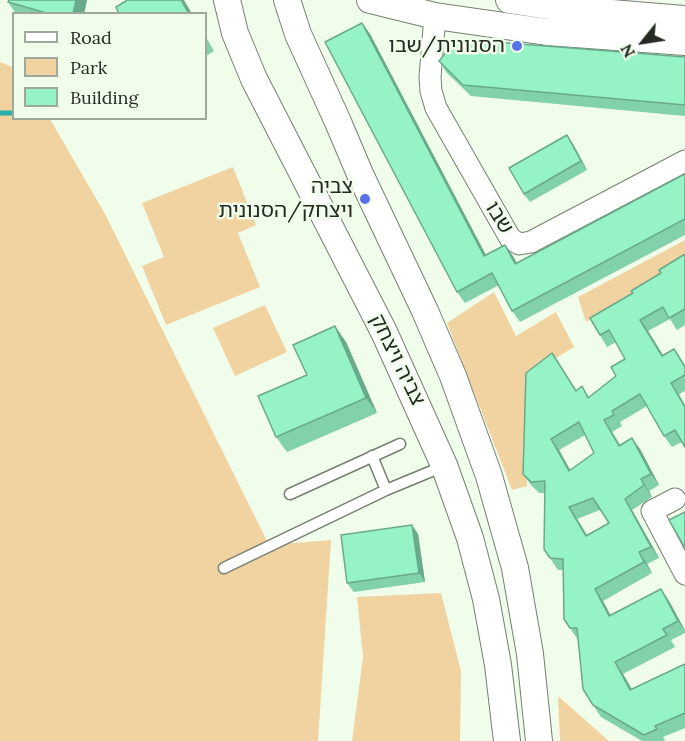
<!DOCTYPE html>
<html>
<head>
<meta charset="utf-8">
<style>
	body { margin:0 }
	#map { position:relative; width:685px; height:741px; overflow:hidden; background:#f1fdeb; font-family:Lora,serif }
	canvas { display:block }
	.legend { position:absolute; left:12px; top:12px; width:195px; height:108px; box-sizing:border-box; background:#f1fdeb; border:2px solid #9fa99b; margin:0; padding:8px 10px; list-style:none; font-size:18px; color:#252a23 }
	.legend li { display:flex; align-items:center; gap:12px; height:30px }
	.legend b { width:30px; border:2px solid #9fa99b }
	.north { position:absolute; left:613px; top:12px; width:60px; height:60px; -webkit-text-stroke:4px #f1fdeb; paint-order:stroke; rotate:240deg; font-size:16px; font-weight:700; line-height:24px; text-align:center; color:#252a23 }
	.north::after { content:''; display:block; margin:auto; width:21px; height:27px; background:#252a23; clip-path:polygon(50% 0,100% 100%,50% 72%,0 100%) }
</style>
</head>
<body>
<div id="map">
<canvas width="685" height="741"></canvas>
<ul class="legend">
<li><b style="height:8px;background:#fff"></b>Road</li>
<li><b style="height:16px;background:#f1d3a1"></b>Park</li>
<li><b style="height:16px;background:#96f3c6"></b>Building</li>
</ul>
<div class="north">N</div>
</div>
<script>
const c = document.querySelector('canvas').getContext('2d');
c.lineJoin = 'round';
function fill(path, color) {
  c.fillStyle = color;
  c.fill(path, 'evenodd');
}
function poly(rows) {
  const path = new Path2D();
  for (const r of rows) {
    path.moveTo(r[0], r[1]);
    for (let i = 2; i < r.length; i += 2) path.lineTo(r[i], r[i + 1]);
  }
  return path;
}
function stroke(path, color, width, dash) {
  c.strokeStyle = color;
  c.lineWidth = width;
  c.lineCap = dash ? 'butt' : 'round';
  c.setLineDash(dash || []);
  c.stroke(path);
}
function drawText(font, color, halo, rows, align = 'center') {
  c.font = font + ' Lora,"Noto Sans Hebrew",serif';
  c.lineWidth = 5;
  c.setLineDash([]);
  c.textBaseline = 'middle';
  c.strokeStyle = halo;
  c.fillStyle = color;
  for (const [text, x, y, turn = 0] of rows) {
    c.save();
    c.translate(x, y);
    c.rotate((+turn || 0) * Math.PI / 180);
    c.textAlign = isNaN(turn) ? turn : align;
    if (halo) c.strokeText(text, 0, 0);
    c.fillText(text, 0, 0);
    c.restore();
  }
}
fill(poly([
	[0,62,13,67,14,118,50,119,105,214,269,545,331,540,318,741,0,741],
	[233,167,256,225,238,233,260,287,166,325,142,266,164,257,142,203],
	[685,240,685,265,586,322,578,297],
	[494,292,516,336,556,312,574,347,525,377,527,486,512,490,447,323],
	[265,305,287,352,235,376,213,328],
	[441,593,461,671,460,741,352,741,363,657,357,597],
	[558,696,609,741,560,741]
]), '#f1d3a1');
stroke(poly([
	[0,113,14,113]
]), '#29afa8', 5);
const service = poly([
	[372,456,386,490],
	[290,494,400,444],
	[224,568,386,490,444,466]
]);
const minor = poly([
	[435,16,430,77,431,91,436,108,510,238,519,244,531,242,685,161],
	[675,499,652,511,685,574]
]);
const tertiary = poly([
	[227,0,235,33,254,79,384,332,444,465,470,538,486,599,498,665,507,741],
	[287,0,298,34,338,122,360,174,425,311,453,376,489,476,515,568,530,654,539,741],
	[370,0,435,16,547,32,685,42],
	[509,0,575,10,685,19]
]);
stroke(service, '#758070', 13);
stroke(minor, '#758070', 23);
stroke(tertiary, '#758070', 28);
stroke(service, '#fff', 10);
stroke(minor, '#fff', 21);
stroke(tertiary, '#fff', 26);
fill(poly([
	[9,0,87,0,84,14,16,14,8,2],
	[362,23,370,34,486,255,505,245,517,263,685,174,685,235,520,322,512,311,499,285,465,303,457,292],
	[206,37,214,51,206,56],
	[685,57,685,116,471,96,447,73,439,61],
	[573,144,587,170,530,202,524,194],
	[685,254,685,325,677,330,670,319,648,331,663,355,674,349,685,365,685,391,679,394,685,405,685,447,682,442,672,447,664,436,647,406,620,422,622,426,612,432,620,445,640,449,659,485,649,491,652,497,632,510,659,558,647,564,652,573,603,601,611,616,661,589,669,601,685,630,685,633,671,640,675,647,623,674,632,689,685,664,685,728,663,737,665,740,664,741,642,741,601,717,593,705,578,640,570,628,563,570,558,570,550,558,545,493,539,493,531,485,523,474,552,353,576,390,582,386,589,397,616,376,625,359,616,342,607,347,600,335,633,293,661,273],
	[585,435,594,453,570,470,559,450],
	[600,510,609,523,587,535,577,519],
	[346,342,377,413,287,452,276,437,307,375],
	[418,534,425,582,354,592,347,583]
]), '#81d1aa');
fill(poly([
	[76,0,87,0,84,14,73,14],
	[181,0,184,0,192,14,189,14],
	[362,23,370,34,492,267,484,256],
	[567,135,573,144,587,170,581,161],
	[505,245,513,256,523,275,515,264],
	[640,320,648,331,670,367,662,356],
	[335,326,346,342,377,413,366,398],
	[604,420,612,432,627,457,619,446],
	[632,438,640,449,659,485,651,474],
	[551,439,559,450,577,482,569,471],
	[641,479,649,491,652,497,644,485],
	[625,499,632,510,659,558,651,547],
	[569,507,577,519,594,547,586,536],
	[412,525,418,534,425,582,419,573],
	[639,552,647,564,652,573,644,562],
	[595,589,603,601,617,628,609,616],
	[661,589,669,601,685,631,678,621],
	[615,662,623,674,638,701,630,690]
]), '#69aa8b');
const building = poly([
	[9,0,76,0,73,14,50,14,8,2,9,0],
	[126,0,181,0,189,14,119,14,116,7,126,1,126,0],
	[362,23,484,256,505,245,515,264,685,174,685,219,512,311,492,273,457,292,325,42,362,23],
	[457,39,685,57,685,105,463,85,439,61,457,39],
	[567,135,581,161,524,194,509,168,567,135],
	[685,254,685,309,669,318,663,307,640,320,662,356,674,349,685,367,685,375,671,383,685,407,685,447,675,430,664,436,640,394,612,411,614,415,604,420,619,446,632,438,651,474,641,479,644,485,625,499,651,547,639,552,644,562,595,589,609,616,661,589,678,621,663,629,667,635,615,662,630,690,685,664,685,713,655,726,657,729,644,735,593,705,583,689,577,628,570,628,564,619,563,559,550,558,544,549,545,481,531,482,523,474,526,373,552,353,576,391,582,386,588,398,616,376,611,367,625,359,609,330,600,335,590,318,633,293,631,291,661,273,659,270,685,254],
	[579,422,594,453,569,471,551,439,579,422],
	[593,498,609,523,586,536,569,507,593,498],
	[335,326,366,398,276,437,258,396,307,375,293,345,335,326],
	[685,512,685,548,669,520,685,512],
	[412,525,419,573,347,583,341,535,412,525]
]);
fill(building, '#96f3c6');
stroke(building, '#69aa8b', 1.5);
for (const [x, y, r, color] of [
	[517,46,6,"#5a72e9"],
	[365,199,6,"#5a72e9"]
]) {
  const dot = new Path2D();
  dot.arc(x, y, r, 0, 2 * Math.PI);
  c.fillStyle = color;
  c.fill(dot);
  stroke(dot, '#f1fdeb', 2);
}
drawText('21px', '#252a23', '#f1fdeb', [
	["הסנונית/שבו",505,46],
	["צביה",353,187],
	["ויצחק/הסנונית",353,211]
], 'right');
drawText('21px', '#252a23', '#f1fdeb', [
	["שבו",499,218,58],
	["צביה ויצחק",397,360,64]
]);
</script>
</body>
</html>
